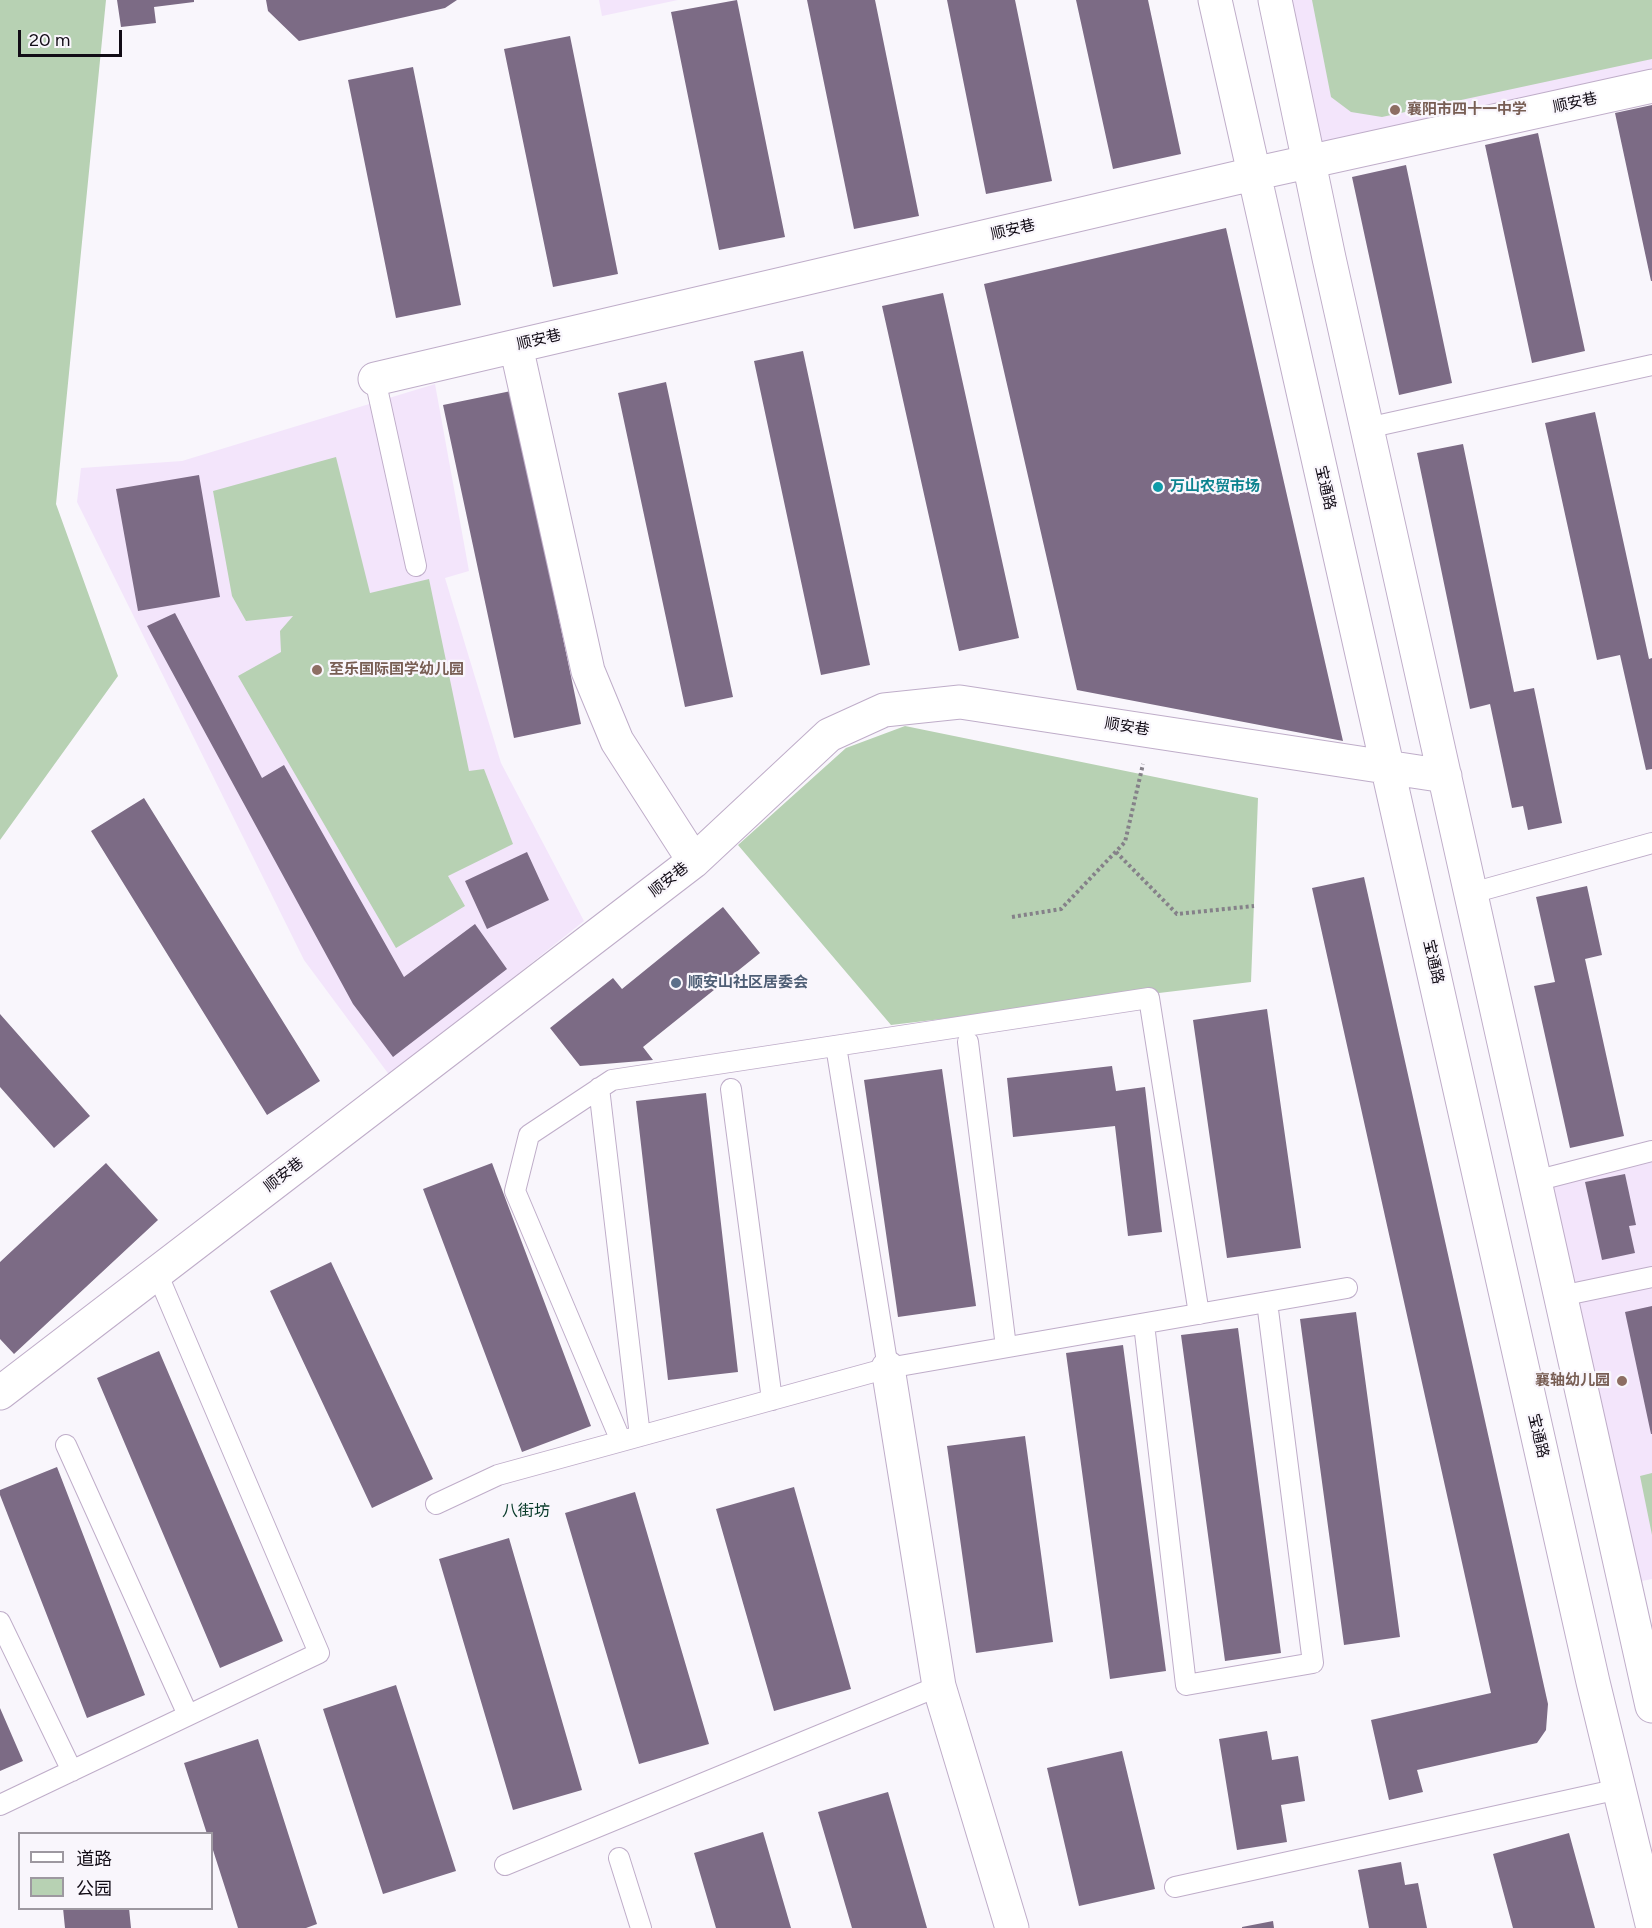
<!DOCTYPE html>
<html>
<head>
<meta charset="utf-8">
<style>
	body { margin:0 }
	#map { position:relative; width:1652px; height:1928px; overflow:hidden; background:#f9f6fc; font-family:Figtree,"Noto Sans SC",sans-serif }
	canvas { display:block }
	.legend { position:absolute; left:18px; top:1832px; width:195px; height:78px; box-sizing:border-box; background:#f9f6fc; border:2px solid #9d98a0; margin:0; padding:8px 10px; list-style:none; font-size:18px; color:#120c16 }
	.legend li { display:flex; align-items:center; gap:12px; height:30px }
	.legend b { width:30px; border:2px solid #9d98a0 }
	.scale { position:absolute; left:18px; top:30px; width:104px; height:27px; box-sizing:border-box; border:3px solid #120c16; border-top:0; padding-left:8px; font-size:18px; line-height:21px; white-space:nowrap; color:#120c16; -webkit-text-stroke:4px #f9f6fc; paint-order:stroke }
</style>
</head>
<body>
<div id="map">
<canvas width="1652" height="1928"></canvas>
<ul class="legend">
<li><b style="height:8px;background:#fff"></b>道路</li>
<li><b style="height:16px;background:#b7d1b3"></b>公园</li>
</ul>
<div class="scale">20 m</div>
</div>
<script>
const c = document.querySelector('canvas').getContext('2d');
c.lineJoin = 'round';
function fill(path, color) {
  c.fillStyle = color;
  c.fill(path, 'evenodd');
}
function poly(rows) {
  const path = new Path2D();
  for (const r of rows) {
    path.moveTo(r[0], r[1]);
    for (let i = 2; i < r.length; i += 2) path.lineTo(r[i], r[i + 1]);
  }
  return path;
}
function stroke(path, color, width, dash) {
  c.strokeStyle = color;
  c.lineWidth = width;
  c.lineCap = dash ? 'butt' : 'round';
  c.setLineDash(dash || []);
  c.stroke(path);
}
function drawText(font, color, halo, rows, align = 'center') {
  c.font = font + ' Figtree,"Noto Sans SC",sans-serif';
  c.lineWidth = 4.5;
  c.setLineDash([]);
  c.textBaseline = 'middle';
  c.strokeStyle = halo;
  c.fillStyle = color;
  for (const [text, x, y, turn = 0] of rows) {
    c.save();
    c.translate(x, y);
    c.rotate((+turn || 0) * Math.PI / 180);
    c.textAlign = isNaN(turn) ? turn : align;
    if (halo) c.strokeText(text, 0, 0);
    c.fillText(text, 0, 0);
    c.restore();
  }
}
fill(poly([
	[599,0,678,0,602,16],
	[1286,0,1652,0,1652,72,1315,148],
	[435,384,469,571,445,578,501,763,584,921,390,1076,304,960,77,502,81,468,182,461],
	[1652,1159,1652,1579,1637,1582,1548,1183]
]), '#f3e5fb');
fill(poly([
	[0,0,106,0,56,504,118,676,0,840],
	[1312,0,1652,0,1652,59,1382,117,1351,112,1331,97],
	[336,457,370,593,429,579,469,771,484,769,513,844,448,876,465,906,396,948,238,676,281,652,280,631,293,616,246,621,232,596,213,491],
	[905,726,1258,798,1251,982,891,1025,738,845,846,748],
	[1652,1473,1652,1535,1640,1476]
]), '#b7d1b3');
fill(poly([
	[117,0,194,0,194,2,154,7,156,23,121,27],
	[266,0,457,0,445,8,299,41,268,11],
	[737,0,785,237,719,250,671,12],
	[807,0,875,0,919,216,854,229],
	[947,0,1015,0,1052,181,986,194],
	[1076,0,1148,0,1181,154,1113,169],
	[570,36,618,274,553,287,504,49],
	[413,67,461,305,396,318,348,80],
	[1652,105,1652,281,1651,281,1615,113],
	[1538,133,1585,351,1532,363,1485,145],
	[1406,165,1452,383,1399,395,1352,177],
	[1226,228,1343,741,1077,690,984,284],
	[943,293,1019,638,959,651,882,306],
	[803,351,870,665,821,675,754,361],
	[666,382,733,697,685,707,618,393],
	[511,391,581,724,514,738,443,405],
	[1595,412,1649,659,1652,658,1652,769,1646,770,1620,655,1597,660,1545,423],
	[1463,444,1514,692,1534,688,1562,823,1528,830,1523,806,1512,808,1490,704,1470,709,1417,453],
	[199,475,220,597,138,611,116,489],
	[175,613,262,778,284,765,404,977,475,924,507,969,393,1057,353,1004,147,626],
	[144,798,320,1081,267,1115,91,831],
	[527,852,549,900,487,929,465,881],
	[1364,877,1548,1704,1546,1730,1537,1743,1417,1770,1423,1792,1389,1800,1371,1720,1491,1693,1312,888],
	[1587,886,1602,955,1585,959,1624,1136,1570,1148,1534,986,1555,982,1536,897],
	[723,907,760,953,643,1047,653,1060,580,1066,550,1028,613,978,622,989],
	[1267,1009,1301,1248,1227,1258,1193,1020],
	[0,1014,90,1116,54,1148,0,1087],
	[1112,1066,1116,1091,1145,1087,1162,1232,1128,1236,1115,1126,1013,1137,1007,1078],
	[942,1069,976,1306,898,1317,864,1080],
	[706,1093,738,1372,668,1380,636,1101],
	[106,1163,158,1220,14,1354,0,1339,0,1262],
	[492,1163,591,1426,522,1452,423,1189],
	[1625,1174,1636,1225,1629,1226,1635,1253,1602,1260,1585,1182],
	[331,1262,433,1479,372,1508,270,1291],
	[1652,1306,1652,1434,1651,1434,1625,1312],
	[1356,1312,1400,1637,1344,1645,1300,1319],
	[1238,1328,1281,1653,1225,1661,1181,1335],
	[1123,1345,1166,1671,1110,1679,1066,1353],
	[159,1351,283,1641,220,1668,97,1378],
	[1025,1436,1053,1642,976,1653,947,1446],
	[57,1467,145,1695,87,1718,0,1495,0,1490],
	[794,1487,851,1689,774,1711,716,1509],
	[635,1492,709,1744,639,1764,565,1513],
	[509,1538,582,1790,513,1810,439,1559],
	[396,1685,456,1871,383,1894,323,1709],
	[0,1708,23,1761,0,1771],
	[1267,1731,1272,1760,1298,1756,1305,1801,1281,1805,1287,1842,1237,1850,1219,1739],
	[258,1739,317,1924,306,1928,238,1928,212,1847,212,1834,207,1834,184,1763],
	[1122,1751,1155,1889,1079,1906,1047,1768],
	[888,1792,927,1928,852,1928,818,1812],
	[763,1832,791,1928,716,1928,694,1853],
	[1569,1833,1595,1928,1513,1928,1493,1854],
	[1401,1862,1405,1885,1418,1883,1427,1928,1369,1928,1358,1870],
	[63,1908,129,1908,131,1928,65,1928],
	[1273,1921,1274,1928,1242,1928,1242,1927]
]), '#7c6b85');
const service = poly([
	[375,379,416,566],
	[1367,428,1652,365],
	[1472,893,1652,843],
	[968,1042,1006,1347],
	[836,1046,888,1368],
	[599,1088,640,1436],
	[731,1089,772,1400],
	[1535,1181,1652,1151],
	[1561,1296,1652,1277],
	[1144,1324,1186,1685,1313,1663,1267,1302],
	[621,1441,515,1191,529,1135,612,1080,1149,998,1199,1314],
	[66,1445,188,1715],
	[436,1504,498,1475,888,1368,1347,1288],
	[0,1622,72,1771],
	[0,1805,319,1653,157,1273],
	[619,1858,641,1928],
	[505,1865,939,1686],
	[1175,1887,1619,1789]
]);
const minor = poly([
	[1215,0,1593,1682,1652,1924],
	[1275,0,1329,258,1652,1706],
	[516,346,588,671,617,741,694,861],
	[375,379,1253,174,1652,86],
	[888,1368,939,1686,1012,1928],
	[0,1393,694,861,829,735,884,710,960,702,1445,776]
]);
stroke(service, '#bfadc9', 22);
stroke(minor, '#bfadc9', 35);
stroke(poly([
	[1116,852,1177,914,1254,906],
	[1012,917,1061,909,1125,842,1143,764]
]), '#858189', 4, [3, 3]);
stroke(service, '#fff', 20);
stroke(minor, '#fff', 33);
for (const [x, y, r, color] of [
	[1395,110,6,"#8d6e63"],
	[1158,487,6,"#0f9aa8"],
	[317,670,6,"#8d6e63"],
	[676,983,6,"#5c6f8a"],
	[1622,1381,6,"#8d6e63"]
]) {
  const dot = new Path2D();
  dot.arc(x, y, r, 0, 2 * Math.PI);
  c.fillStyle = color;
  c.fill(dot);
  stroke(dot, '#f9f6fc', 2);
}
drawText('15px', '#120c16', '#f9f6fc', [
	["顺安巷",1575,103,-12],
	["顺安巷",1013,230,-13],
	["顺安巷",539,340,-13],
	["宝通路",1325,488,77],
	["顺安巷",1127,727,9],
	["顺安巷",669,880,-38],
	["宝通路",1433,962,77],
	["顺安巷",284,1175,-38],
	["宝通路",1538,1436,77]
]);
drawText('bold 15px', '#785e54', '#f9f6fc', [
	["襄阳市四十一中学",1407,110],
	["至乐国际国学幼儿园",329,670],
	["襄轴幼儿园",1610,1381,"right"]
], 'left');
drawText('bold 15px', '#0d838f', '#f9f6fc', [
	["万山农贸市场",1170,487]
], 'left');
drawText('bold 15px', '#4e5e75', '#f9f6fc', [
	["顺安山社区居委会",688,983]
], 'left');
drawText('16px', '#093b2a', '#f9f6fc', [
	["八街坊",526,1511]
]);
</script>
</body>
</html>
